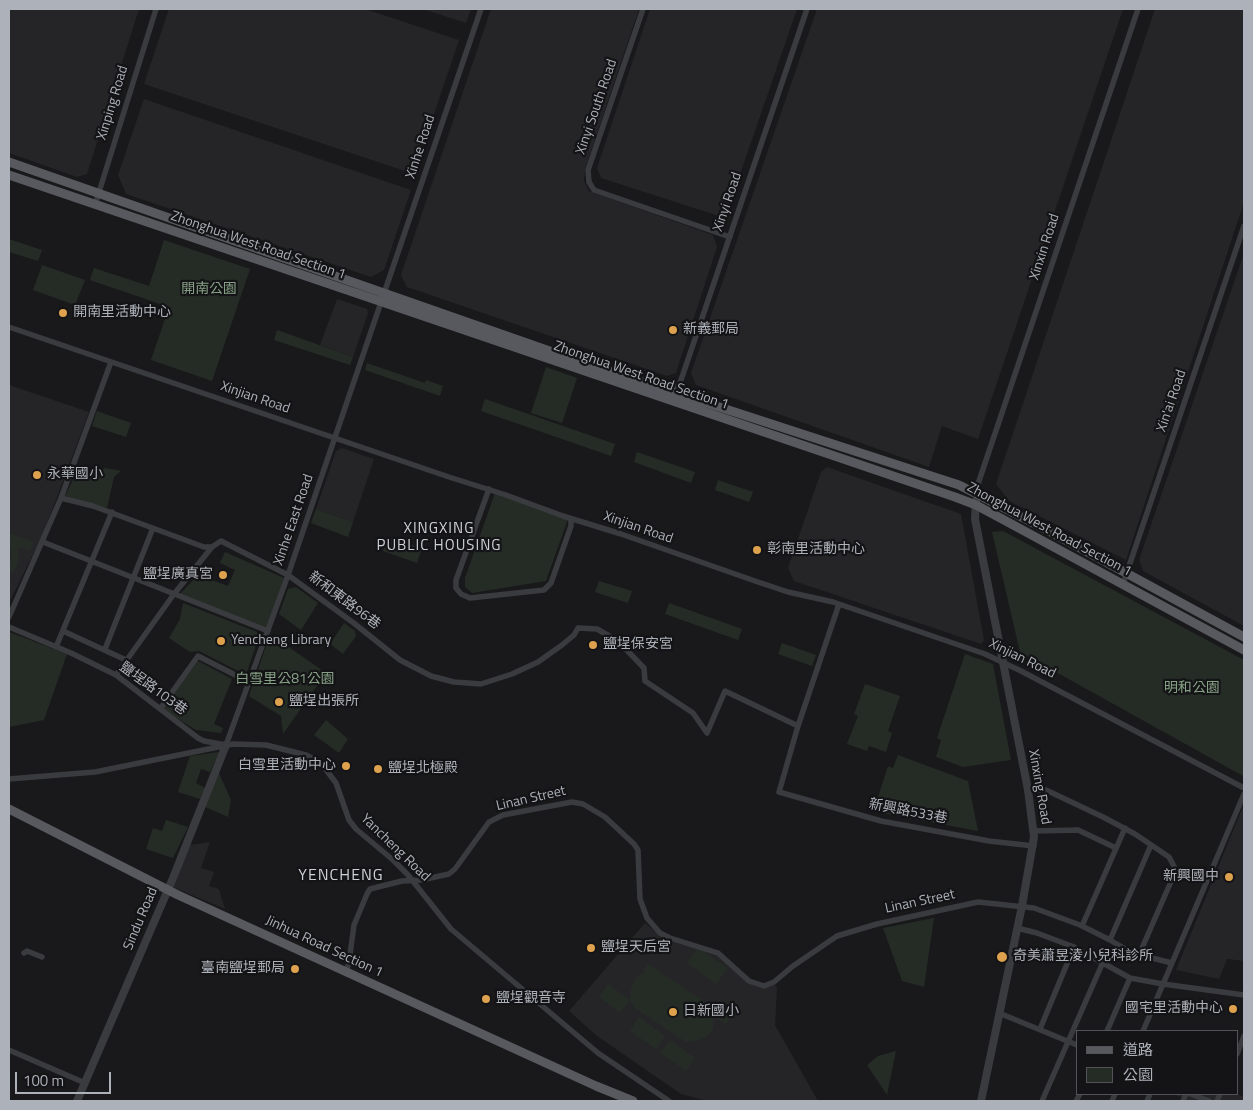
<!DOCTYPE html>
<html>
<head>
<meta charset="utf-8">
<style>
	body { margin:0 }
	#map { position:relative; width:1253px; height:1110px; overflow:hidden; background:#19191b; font-family:"Titillium Web","Noto Sans TC",sans-serif }
	canvas { display:block }
	.frame { position:absolute; inset:0; border:10px solid #adb1b9; pointer-events:none }
	.legend { position:absolute; left:1076px; top:1030px; width:162px; height:65px; box-sizing:border-box; background:#141416; border:1px solid #515357; margin:0; padding:6px 9px; list-style:none; font-size:15px; color:#adb1b9 }
	.legend li { display:flex; align-items:center; gap:10px; height:25px }
	.legend b { width:25px; border:1px solid #515357 }
	.scale { position:absolute; left:15px; top:1072px; width:96px; height:22px; box-sizing:border-box; border:2px solid #adb1b9; border-top:0; padding-left:6px; font-size:15px; line-height:18px; white-space:nowrap; color:#adb1b9; -webkit-text-stroke:4px #141416; paint-order:stroke }
</style>
</head>
<body>
<div id="map">
<canvas width="1253" height="1110"></canvas>
<div class="frame"></div>
<ul class="legend">
<li><b style="height:6px;background:#57595e"></b>道路</li>
<li><b style="height:14px;background:#252c26"></b>公園</li>
</ul>
<div class="scale">100 m</div>
</div>
<script>
const c = document.querySelector('canvas').getContext('2d');
c.lineJoin = 'round';
function fill(path, color) {
  c.fillStyle = color;
  c.fill(path, 'evenodd');
}
function poly(rows) {
  const path = new Path2D();
  for (const r of rows) {
    path.moveTo(r[0], r[1]);
    for (let i = 2; i < r.length; i += 2) path.lineTo(r[i], r[i + 1]);
  }
  return path;
}
function stroke(path, color, width, dash) {
  c.strokeStyle = color;
  c.lineWidth = width;
  c.lineCap = dash ? 'butt' : 'round';
  c.setLineDash(dash || []);
  c.stroke(path);
}
function drawText(font, color, halo, rows, align = 'center') {
  c.font = font + ' "Titillium Web","Noto Sans TC",sans-serif';
  c.lineWidth = 4.5;
  c.setLineDash([]);
  c.textBaseline = 'middle';
  c.strokeStyle = halo;
  c.fillStyle = color;
  for (const [text, x, y, turn = 0] of rows) {
    c.save();
    c.translate(x, y);
    c.rotate((+turn || 0) * Math.PI / 180);
    c.textAlign = isNaN(turn) ? turn : align;
    if (halo) c.strokeText(text, 0, 0);
    c.fillText(text, 0, 0);
    c.restore();
  }
}
fill(poly([
	[9,9,139,9,87,174,77,177,9,153],
	[169,9,365,9,459,40,414,174,144,84],
	[423,9,471,9,466,23],
	[491,9,639,9,585,169,584,181,589,191,713,235,717,247,676,373,667,376,407,287,401,275],
	[650,9,797,9,725,218,601,178,597,168],
	[817,9,1123,9,978,439,942,426,929,467,696,385,691,373],
	[1155,9,1244,9,1244,202,1126,560,1009,501,996,484],
	[144,99,411,190,384,270,371,277,126,194,118,175],
	[1244,253,1244,626,1143,571,1139,560],
	[337,299,367,309,368,313,353,357,320,345],
	[9,385,89,412,43,534,9,603],
	[342,448,374,459,353,522,316,509,336,451],
	[827,467,961,514,984,640,981,644,794,581,788,568,821,472],
	[1244,804,1244,961,1227,959,1219,979,1176,970],
	[210,842,201,868,214,872,209,886,219,889,225,909,173,887,190,845],
	[645,923,664,939,714,953,744,978,764,985,774,983,777,988,775,1025,818,1101,707,1101,681,1094,597,1036,569,1011],
	[1173,1094,1237,1094,1244,1097,1244,1101,1191,1101]
]), '#252528');
fill(poly([
	[9,239,42,250,38,261,9,252],
	[164,240,250,269,212,381,151,360,169,307,90,280,94,268,149,286],
	[42,265,85,280,75,305,33,290],
	[277,330,353,357,350,365,274,340],
	[367,363,425,383,426,380,443,386,440,396,365,370],
	[546,367,577,378,562,423,531,413],
	[485,399,615,444,611,456,481,411],
	[97,411,131,423,126,437,92,426],
	[637,452,695,472,691,483,634,462],
	[105,468,121,471,114,477,107,508,65,496,76,474,87,478],
	[718,480,753,492,749,502,715,490],
	[495,493,568,519,546,581,472,593,465,587,465,578],
	[316,509,353,522,348,537,311,523],
	[1003,531,1244,660,1243,776,1020,652,992,532],
	[9,533,33,542,30,550,18,547,18,563,16,568,9,574,9,563,12,556,11,549,9,544],
	[388,537,422,548,417,563,383,551],
	[225,552,284,578,266,629,180,594,198,575,228,586,235,570,220,563],
	[599,581,632,591,628,603,595,592],
	[296,587,318,603,301,630,279,614,288,589],
	[183,603,257,632,259,636,246,675,199,651,190,652,169,638,180,619],
	[669,603,742,629,738,640,665,614],
	[344,623,355,631,356,636,343,654,330,644],
	[9,632,67,654,44,720,9,727,9,681,10,670,9,669],
	[270,634,326,673,283,734,281,716,249,696],
	[782,643,816,655,812,666,778,654],
	[965,654,993,664,1011,760,963,767,936,757,941,740,937,738],
	[198,661,232,679,214,724,223,728,221,733,196,730,162,709],
	[865,684,900,696,888,731,892,733,886,752,869,746,867,751,847,744,858,716,854,714],
	[326,720,348,739,339,753,314,735],
	[219,752,210,772,201,769,196,783,205,788,200,799,178,792,190,756],
	[898,755,968,781,978,831,882,813,874,810,888,766,893,768],
	[218,771,231,800,228,817,203,806],
	[166,820,188,827,173,858,146,849,153,828,162,831],
	[934,918,924,987,902,981,883,928],
	[698,948,728,968,716,984,687,963],
	[648,964,730,1018,726,1024,714,1017,713,1029,706,1037,696,1041,686,1042,635,1008,630,1000,631,988,638,975,646,972,644,970],
	[608,984,630,1000,620,1013,599,997],
	[639,1017,665,1036,656,1049,630,1031],
	[670,1040,695,1058,686,1071,660,1053],
	[896,1051,887,1095,867,1065,878,1056]
]), '#252c26');
stroke(poly([
	[643,9,588,170,589,182,594,190,730,237],
	[95,205,156,9],
	[9,327,449,477,506,495,563,516,621,534,755,581,788,592,833,602,985,654,1021,671,1244,788],
	[671,394,680,383,807,9],
	[489,489,456,580,456,588,461,594,470,598,544,590,551,583,571,526,571,519],
	[977,494,979,481,1138,9],
	[61,498,93,506,204,547,212,547],
	[43,542,268,631],
	[1123,584,1244,226],
	[839,604,798,726,779,792,881,821,989,841,1034,846],
	[9,617,61,498,111,362],
	[9,627,71,653,116,675,198,738,204,741,226,745,288,575,481,9],
	[63,631,126,660],
	[56,647,112,512],
	[105,649,153,528],
	[116,675,174,594,212,547,221,541,288,575,355,624,400,660,431,676,454,682,481,684,512,674,538,662,562,645,574,635,578,628,597,629,618,641,644,668,645,681,693,713,707,733,725,691,798,726],
	[160,709,198,656,249,682],
	[9,779,95,772,233,744,266,745,306,755,321,763,336,783,349,820,356,829,393,860,408,875,451,929,598,1053,669,1101],
	[1028,790,1046,790,1103,817,1135,834,1169,857,1176,870,1139,955],
	[1034,831,1078,830,1116,848],
	[1082,926,1125,828],
	[1017,928,1037,933,1074,947,1130,978,1163,984,1244,995],
	[1110,940,1151,845],
	[24,953,27,951,42,957],
	[346,973,349,962,354,925,367,894,370,889,402,881,421,880,449,874,455,869,489,822,503,815,572,802,583,804,605,817,634,844,638,850,640,899,647,918,660,933,670,938,718,953,749,981,764,986,774,982,793,966,837,936,877,924,978,902,1034,908,1080,925,1110,940,1132,953,1172,963],
	[999,1013,1077,1045],
	[1040,1029,1074,947],
	[1107,1031,1130,978],
	[1143,1031,1244,794],
	[9,1050,85,1083],
	[1237,1054,1244,1036],
	[1191,1094,1209,1101],
	[1042,1101,1103,962],
	[1076,1101,1080,1094],
	[1112,1101,1115,1094],
	[1147,1101,1150,1094],
	[1183,1101,1186,1094],
	[1217,1101,1220,1094]
]), '#3a3b3f', 5.5);
stroke(poly([
	[976,501,975,519,1028,790,1034,837,1022,906,981,1101],
	[77,1101,173,878,226,745]
]), '#3a3b3f', 8);
stroke(poly([
	[9,162,584,363,959,485,1045,529,1244,637],
	[9,175,955,497,976,505,1004,520,1244,650],
	[9,809,178,895,596,1086,633,1101]
]), '#57595e', 9);
for (const [x, y, r, color] of [
	[63,313,5,"#dea24e"],
	[673,330,5,"#dea24e"],
	[37,475,5,"#dea24e"],
	[757,550,5,"#dea24e"],
	[223,575,5,"#dea24e"],
	[221,641,5,"#dea24e"],
	[593,645,5,"#dea24e"],
	[279,702,5,"#dea24e"],
	[346,766,5,"#dea24e"],
	[378,769,5,"#dea24e"],
	[1229,877,5,"#dea24e"],
	[591,948,5,"#dea24e"],
	[1002,957,6,"#dea24e"],
	[295,969,5,"#dea24e"],
	[486,999,5,"#dea24e"],
	[1233,1009,5,"#dea24e"],
	[673,1012,5,"#dea24e"]
]) {
  const dot = new Path2D();
  dot.arc(x, y, r, 0, 2 * Math.PI);
  c.fillStyle = color;
  c.fill(dot);
  stroke(dot, '#141416', 2);
}
drawText('14px', '#adb1b9', '#141416', [
	["Xinping Road",113,103,-73],
	["Xinyi South Road",597,107,-71],
	["Xinhe Road",421,147,-72],
	["Xinyi Road",728,202,-71],
	["Zhonghua West Road Section 1",258,246,19],
	["Xinxin Road",1045,247,-72],
	["Zhonghua West Road Section 1",641,376,19],
	["Xinjian Road",255,398,19],
	["Xin'ai Road",1172,401,-71],
	["Xinhe East Road",294,520,-71],
	["Xinjian Road",638,528,19],
	["Zhonghua West Road Section 1",1049,530,28],
	["新和東路96巷",344,601,37],
	["Xinjian Road",1022,659,26],
	["鹽埕路103巷",153,689,36],
	["Xinxing Road",1039,787,80],
	["Linan Street",531,799,-13],
	["新興路533巷",908,812,11],
	["Yancheng Road",395,848,44],
	["Linan Street",920,902,-12],
	["Sindu Road",141,919,-67],
	["Jinhua Road Section 1",324,947,25]
]);
drawText('14px', '#87a186', '#141416', [
	["開南公園",209,290],
	["白雪里公81公園",285,680],
	["明和公園",1192,689]
]);
drawText('14px', '#adb1b9', '#141416', [
	["開南里活動中心",73,313],
	["新義郵局",683,330],
	["永華國小",47,475],
	["彰南里活動中心",767,550],
	["鹽埕廣真宮",213,575,"right"],
	["Yencheng Library",231,641],
	["鹽埕保安宮",603,645],
	["鹽埕出張所",289,702],
	["白雪里活動中心",336,766,"right"],
	["鹽埕北極殿",388,769],
	["新興國中",1219,877,"right"],
	["鹽埕天后宮",601,948],
	["奇美蕭昱淩小兒科診所",1013,957],
	["臺南鹽埕郵局",285,969,"right"],
	["鹽埕觀音寺",496,999],
	["國宅里活動中心",1223,1009,"right"],
	["日新國小",683,1012]
], 'left');
c.letterSpacing = '1px';
drawText('15px', '#cdd0d5', '#141416', [
	["XINGXING",439,529],
	["PUBLIC HOUSING",439,546]
]);
c.letterSpacing = '0px';
c.letterSpacing = '1px';
drawText('16px', '#cdd0d5', '#141416', [
	["YENCHENG",341,876]
]);
c.letterSpacing = '0px';
</script>
</body>
</html>
